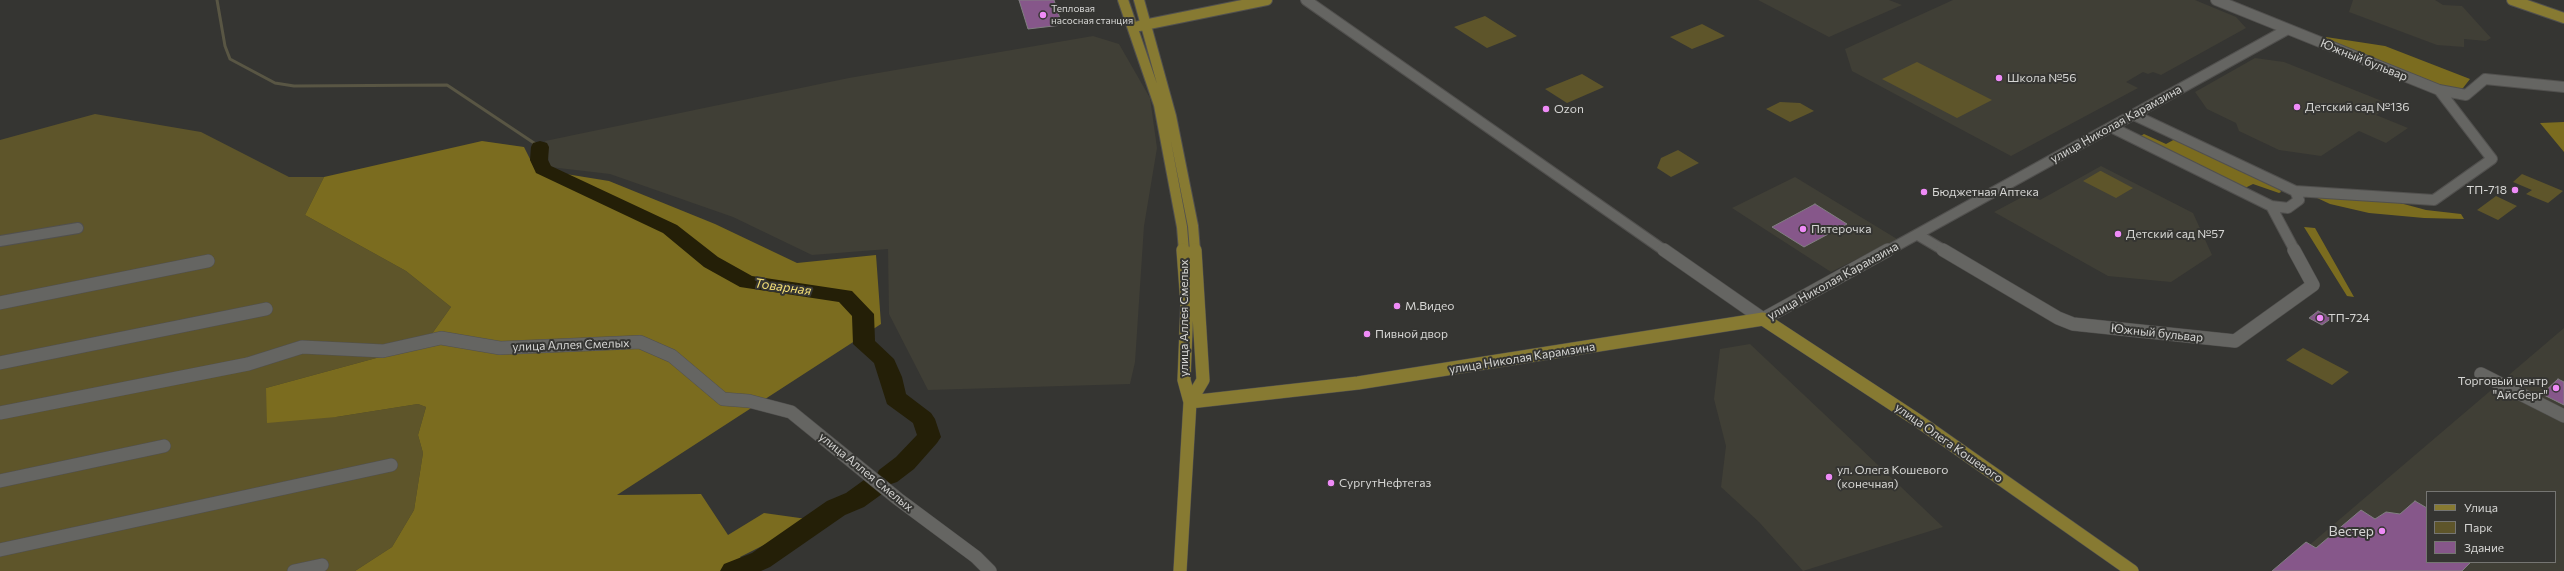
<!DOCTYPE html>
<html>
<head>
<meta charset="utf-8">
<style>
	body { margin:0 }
	#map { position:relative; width:2564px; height:571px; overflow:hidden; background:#353532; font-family:Commissioner,sans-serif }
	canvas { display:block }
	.legend { position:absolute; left:2426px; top:491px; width:130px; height:72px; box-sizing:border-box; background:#353532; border:1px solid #757572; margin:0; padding:5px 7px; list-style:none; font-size:12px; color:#d5d5d3 }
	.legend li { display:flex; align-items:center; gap:8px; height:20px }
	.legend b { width:20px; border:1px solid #757572 }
</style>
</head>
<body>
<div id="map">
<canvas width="2564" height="571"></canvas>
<ul class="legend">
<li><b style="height:5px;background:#877a32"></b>Улица</li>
<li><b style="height:11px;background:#5e552a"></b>Парк</li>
<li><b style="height:11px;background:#86578a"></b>Здание</li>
</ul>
</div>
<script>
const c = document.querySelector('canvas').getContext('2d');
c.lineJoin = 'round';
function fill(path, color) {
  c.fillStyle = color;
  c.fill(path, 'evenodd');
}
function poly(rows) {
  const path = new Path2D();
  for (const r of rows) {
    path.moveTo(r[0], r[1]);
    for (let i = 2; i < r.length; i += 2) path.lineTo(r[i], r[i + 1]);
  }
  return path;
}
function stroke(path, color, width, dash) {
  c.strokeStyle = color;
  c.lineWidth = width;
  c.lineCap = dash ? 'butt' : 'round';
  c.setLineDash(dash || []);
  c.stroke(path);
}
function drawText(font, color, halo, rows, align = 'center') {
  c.font = font + ' Commissioner,sans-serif';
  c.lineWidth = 4;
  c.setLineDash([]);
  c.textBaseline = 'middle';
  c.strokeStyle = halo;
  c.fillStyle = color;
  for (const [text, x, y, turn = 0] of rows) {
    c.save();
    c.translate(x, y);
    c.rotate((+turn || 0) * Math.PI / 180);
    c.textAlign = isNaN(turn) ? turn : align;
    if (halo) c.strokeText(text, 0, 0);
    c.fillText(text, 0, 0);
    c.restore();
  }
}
fill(poly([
	[1758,0,1889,0,1902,5,1829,37],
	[1953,0,2195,0,2236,17,2246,28,2161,75,2153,72,2148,74,2143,72,2126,82,2138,88,2011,156,1852,71,1845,49],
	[2353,0,2435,0,2443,5,2462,6,2491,38,2486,41,2464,39,2464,47,2437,45,2349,12],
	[1093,36,1119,44,1150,98,1157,148,1144,226,1135,362,1130,384,928,390,889,314,888,249,812,255,733,217,610,174,550,167,545,141,849,78],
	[2255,58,2284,62,2392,105,2376,115,2408,128,2386,143,2359,131,2321,156,2279,150,2239,131,2236,123,2207,109,2195,92],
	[2101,166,2193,213,2212,255,2171,282,2108,276,1994,212,2028,194,2040,200],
	[1795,177,1897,239,1831,272,1732,208],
	[2564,328,2564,571,2279,571],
	[2427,492,2555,492,2555,562,2427,562],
	[1750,344,1858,446,1943,527,1803,571,1759,522,1721,487,1726,446,1714,399,1720,349]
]), '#403f36');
fill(poly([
	[1485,16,1517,36,1487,48,1454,27],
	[1702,24,1725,36,1692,49,1670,37],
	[1917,62,1992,100,1957,118,1882,79],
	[1582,74,1604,87,1567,103,1545,89],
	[1780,102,1800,103,1814,111,1790,122,1766,109],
	[95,114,201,132,289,177,324,177,305,215,406,271,451,307,424,345,266,388,336,417,418,404,426,407,418,435,423,453,414,510,392,547,355,571,0,571,0,140],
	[1678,150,1699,163,1671,177,1657,168,1661,158],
	[2100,171,2101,171,2133,188,2116,198,2083,181],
	[2522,174,2563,191,2548,203,2526,194,2532,190,2513,182],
	[2496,196,2517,206,2498,220,2477,210],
	[2303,348,2349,372,2332,385,2286,360]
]), '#5e552a');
fill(poly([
	[2326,37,2385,46,2470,79,2463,88,2448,89,2327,42],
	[2564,122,2564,152,2540,123],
	[2144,134,2166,144,2177,138,2279,188,2281,192,2279,193,2253,184,2245,188,2137,138],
	[482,141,524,147,535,169,609,181,715,224,797,263,876,255,881,324,617,495,701,494,728,535,764,513,814,520,740,557,752,571,355,571,392,547,414,510,423,453,418,435,426,407,418,404,336,417,267,423,266,388,424,345,451,307,406,271,305,215,324,177],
	[2313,196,2389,200,2426,210,2461,214,2464,219,2424,218,2369,213,2330,204],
	[2304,227,2315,228,2354,297,2347,296]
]), '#7b6c1f');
stroke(poly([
	[217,0,225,46,230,59,275,83,294,86,447,85,540,147]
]), '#595644', 3);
fill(poly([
	[540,141,547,143,549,147,548,160,551,166,677,225,718,257,752,276,852,291,874,314,875,341,894,359,902,377,906,394,931,413,935,419,941,437,937,443,914,469,897,482,888,485,884,484,885,487,882,494,864,507,845,515,770,567,761,571,720,571,724,564,752,553,827,501,846,493,864,480,873,478,878,479,876,476,879,470,896,457,917,435,913,423,887,404,874,363,853,344,852,316,839,302,740,287,704,267,663,233,536,173,530,160,531,147,533,143,540,141]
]), '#241f07');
const building = poly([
	[1019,0,1054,0,1062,25,1028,29,1019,0],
	[1815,204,1847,224,1804,247,1772,227,1815,204],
	[2318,311,2332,318,2322,325,2309,318,2318,311],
	[2558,379,2564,382,2564,405,2542,394,2558,379],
	[2415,501,2427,508,2427,562,2471,562,2462,571,2272,571,2306,542,2316,548,2361,510,2375,519,2386,512,2400,514,2415,501]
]);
fill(building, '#86578a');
stroke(building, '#817f81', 1);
const minorFar1 = poly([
	[1306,0,1665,251],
	[2216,0,2439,90],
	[2134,115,2295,191],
	[2111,127,2271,206],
	[1918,235,1945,251],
	[0,241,78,228],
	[1887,251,2288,29],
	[2295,251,2271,206,2288,208,2299,200,2295,191,2434,200,2492,159,2439,90,2466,95,2485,79,2564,87]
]);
const minor = poly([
	[1664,250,1763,319,1888,250],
	[1943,250,2058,318,2073,324,2235,341,2313,285,2294,250],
	[0,303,208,261],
	[0,363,266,309],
	[2481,374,2564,416],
	[0,413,248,364,302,347,383,351,441,338,500,348,640,342,672,356,723,399,749,401,791,412,898,499,976,557,990,571],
	[0,481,164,446],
	[0,550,391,465],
	[294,571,322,565]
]);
const majorFar1 = poly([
	[1123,0,1159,105,1182,227,1184,251],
	[1139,0,1171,116,1193,226,1195,251],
	[2512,0,2564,18],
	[1139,26,1267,0]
]);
const major = poly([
	[1190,402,1203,380,1195,250],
	[1190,402,1358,383,1763,319,1917,420,2132,571],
	[1180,571,1190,402,1184,380,1187,304,1183,250]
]);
stroke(minorFar1, '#51504e', 12);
stroke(minor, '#51504e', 14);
stroke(majorFar1, '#51504e', 12);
stroke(major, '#51504e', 14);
stroke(minorFar1, '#656562', 10);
stroke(minor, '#656562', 13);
stroke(majorFar1, '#877a32', 10);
stroke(major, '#877a32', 13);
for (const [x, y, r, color] of [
	[1043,15,4,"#ef8bf7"],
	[1999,78,4,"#ef8bf7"],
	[2297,107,4,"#ef8bf7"],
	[1546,109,4,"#ef8bf7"],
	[2515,190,4,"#ef8bf7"],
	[1924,192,4,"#ef8bf7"],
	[1803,229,4,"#ef8bf7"],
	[2118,234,4,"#ef8bf7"],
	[1397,306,4,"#ef8bf7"],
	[2320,318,4,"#ef8bf7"],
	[1367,334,4,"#ef8bf7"],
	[2556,388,4,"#ef8bf7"],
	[1829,477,4,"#ef8bf7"],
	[1331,483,4,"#ef8bf7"],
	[2382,531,4,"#ef8bf7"]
]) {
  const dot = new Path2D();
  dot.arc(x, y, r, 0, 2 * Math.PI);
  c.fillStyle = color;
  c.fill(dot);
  stroke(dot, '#353532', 1.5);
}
drawText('10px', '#d5d5d3', '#353532', [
	["Тепловая",1051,9],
	["насосная станция",1051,21]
], 'left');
drawText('12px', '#d5d5d3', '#353532', [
	["Южный бульвар",2364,60,22],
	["улица Николая Карамзина",2116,124,-29],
	["улица Николая Карамзина",1833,281,-29],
	["улица Аллея Смелых",1184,318,-90],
	["Южный бульвар",2157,333,6],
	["улица Аллея Смелых",571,345,-2],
	["улица Николая Карамзина",1522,358,-9],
	["улица Олега Кошевого",1949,443,35],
	["улица Аллея Смелых",866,472,39]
]);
drawText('12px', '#d5d5d3', '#353532', [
	["Школа №56",2007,78],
	["Детский сад №136",2305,107],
	["Ozon",1554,109],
	["ТП-718",2507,190,"right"],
	["Бюджетная Аптека",1932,192],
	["Пятерочка",1811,229],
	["Детский сад №57",2126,234],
	["M.Видео",1405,306],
	["ТП-724",2328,318],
	["Пивной двор",1375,334],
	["Торговый центр",2548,381,"right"],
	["\"Айсберг\"",2548,395,"right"],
	["ул. Олега Кошевого",1837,470],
	["(конечная)",1837,484],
	["СургутНефтегаз",1339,483]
], 'left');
drawText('italic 13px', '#f2dd75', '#353532', [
	["Товарная",783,287,8]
]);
drawText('14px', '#d5d5d3', '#353532', [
	["Вестер",2374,531]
], 'right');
</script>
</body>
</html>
